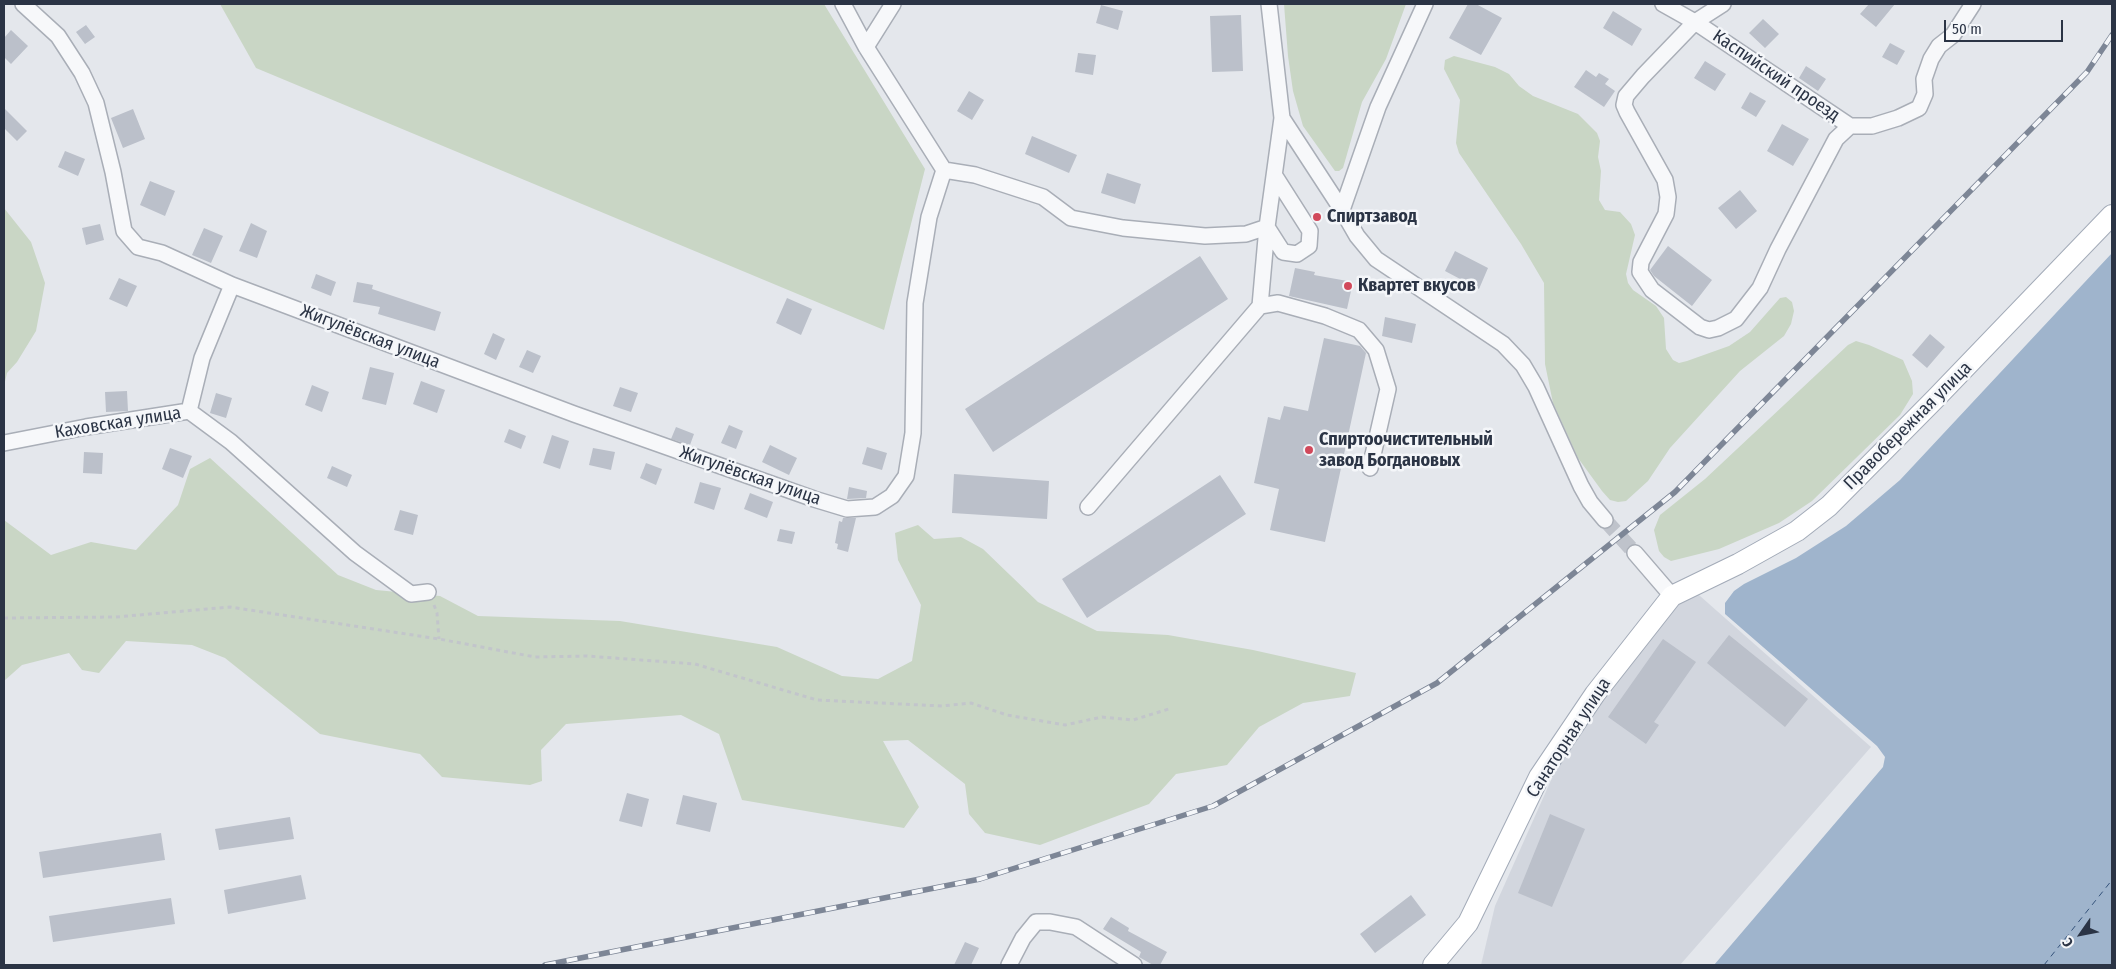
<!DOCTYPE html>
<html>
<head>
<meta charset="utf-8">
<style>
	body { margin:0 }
	#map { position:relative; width:2116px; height:969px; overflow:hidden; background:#e4e7ec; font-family:"Fira Sans Condensed",sans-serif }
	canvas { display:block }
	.frame { position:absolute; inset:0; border:5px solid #2b3445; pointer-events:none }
	.north { position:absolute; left:2056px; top:909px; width:50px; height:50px; -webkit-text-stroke:4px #f4f6f9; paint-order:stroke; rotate:237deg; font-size:14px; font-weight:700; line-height:20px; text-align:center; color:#2b3445 }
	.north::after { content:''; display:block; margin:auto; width:18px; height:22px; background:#2b3445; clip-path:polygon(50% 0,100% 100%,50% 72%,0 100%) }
	.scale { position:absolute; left:1944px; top:20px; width:119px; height:22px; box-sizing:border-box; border:2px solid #2b3445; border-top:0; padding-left:6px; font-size:15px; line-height:18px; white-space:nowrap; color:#2b3445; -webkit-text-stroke:4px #f4f6f9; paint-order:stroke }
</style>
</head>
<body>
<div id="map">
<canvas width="2116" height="969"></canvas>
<div class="frame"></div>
<div class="north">С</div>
<div class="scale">50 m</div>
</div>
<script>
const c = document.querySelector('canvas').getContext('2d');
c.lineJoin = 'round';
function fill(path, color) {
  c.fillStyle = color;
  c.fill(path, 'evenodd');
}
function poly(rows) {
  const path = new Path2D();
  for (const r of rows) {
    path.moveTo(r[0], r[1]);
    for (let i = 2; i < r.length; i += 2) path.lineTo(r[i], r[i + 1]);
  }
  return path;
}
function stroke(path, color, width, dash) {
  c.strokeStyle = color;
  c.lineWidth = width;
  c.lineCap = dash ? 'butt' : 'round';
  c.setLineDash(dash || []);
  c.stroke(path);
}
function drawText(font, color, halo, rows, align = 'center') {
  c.font = font + ' "Fira Sans Condensed",sans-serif';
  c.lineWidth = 5;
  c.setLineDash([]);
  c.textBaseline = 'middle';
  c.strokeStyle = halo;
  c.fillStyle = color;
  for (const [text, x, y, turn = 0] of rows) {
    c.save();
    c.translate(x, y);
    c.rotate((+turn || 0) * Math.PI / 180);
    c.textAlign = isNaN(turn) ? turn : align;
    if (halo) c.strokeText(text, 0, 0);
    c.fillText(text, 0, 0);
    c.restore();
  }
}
fill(poly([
	[1691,588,1871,747,1680,965,1481,965,1495,906,1564,751,1656,622]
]), '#d2d6de');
fill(poly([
	[220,4,824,4,925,169,884,330,256,68],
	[1284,4,1406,4,1386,59,1362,102,1343,168,1339,171,1335,171,1303,126,1293,91,1288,56],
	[1454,56,1495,67,1509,74,1519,86,1533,96,1578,114,1597,133,1600,141,1598,157,1601,171,1599,200,1605,210,1620,212,1631,224,1635,235,1626,274,1628,283,1633,290,1656,306,1664,318,1666,349,1673,360,1679,363,1687,361,1729,346,1750,332,1780,298,1786,297,1792,302,1794,311,1791,324,1784,336,1740,371,1670,448,1648,481,1626,501,1618,502,1610,500,1602,491,1578,458,1553,403,1545,364,1544,283,1521,244,1459,153,1456,143,1460,100,1444,69,1445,60],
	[4,208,31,242,45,283,36,331,17,362,7,373,4,386],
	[1856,341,1869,345,1903,360,1912,381,1913,394,1900,415,1812,501,1779,523,1719,549,1671,561,1664,557,1659,551,1654,530,1660,515,1705,479,1848,345],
	[210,458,338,575,376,590,440,596,478,616,620,621,777,647,842,676,878,679,912,661,921,605,898,560,895,533,918,525,934,539,961,537,983,549,1038,602,1097,631,1168,635,1253,650,1356,673,1350,696,1303,703,1259,727,1227,765,1176,774,1149,804,1040,845,985,833,969,814,965,784,908,740,883,741,919,807,904,828,742,800,719,734,681,715,566,724,541,750,542,781,530,785,442,777,420,754,320,734,225,658,192,645,126,641,99,673,82,670,69,653,22,665,4,681,4,520,51,555,91,542,136,550,178,505,190,469]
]), '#c9d6c5');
fill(poly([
	[2112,253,2112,965,1714,965,1883,767,1885,757,1877,746,1725,614,1725,603,1734,591,1744,584,1796,558,1846,526,1900,480]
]), '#9fb4cc');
stroke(poly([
	[2044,965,2112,880]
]), '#34527a', 1, [6, 5]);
fill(poly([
	[1468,4,1476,4,1502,18,1481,55,1449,38],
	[1869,4,1895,4,1876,27,1860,14],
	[1101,5,1123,11,1118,30,1096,23],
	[1613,11,1642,29,1632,46,1603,28],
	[1241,15,1243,71,1212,72,1210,16],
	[1763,19,1779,34,1765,48,1749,33],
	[86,25,95,37,85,44,76,32],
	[11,30,28,46,11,64,4,57,4,38],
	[1890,43,1905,51,1897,65,1882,57],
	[1078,53,1096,55,1093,75,1075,72],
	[1705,61,1726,74,1715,91,1694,78],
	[1806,66,1826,79,1818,91,1799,78],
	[1586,70,1596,77,1599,73,1609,79,1605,84,1615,91,1604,107,1574,87],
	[969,91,984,100,972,120,957,111],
	[1750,92,1766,101,1756,117,1741,108],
	[4,108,27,131,17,141,4,128],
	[133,109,145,139,123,148,111,118],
	[1782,124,1809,139,1793,166,1767,151],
	[1032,136,1077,155,1069,173,1025,154],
	[65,151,85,159,78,176,58,167],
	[1107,173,1141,184,1135,204,1101,193],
	[150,181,175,191,165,216,140,205],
	[1740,190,1757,211,1736,229,1718,208],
	[251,223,267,231,257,258,239,251],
	[100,224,104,240,86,245,82,228],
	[204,228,223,236,211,263,192,255],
	[1668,246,1712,280,1692,306,1654,276,1650,270],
	[1455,251,1488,268,1479,289,1445,271],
	[1200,256,1228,299,993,452,965,409],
	[1295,268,1315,272,1314,275,1353,282,1347,309,1289,296],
	[316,274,336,282,331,296,311,288],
	[119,278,137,286,127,307,109,299],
	[357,282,373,285,372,289,441,312,435,331,378,314,380,307,353,302],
	[787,298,812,309,801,335,776,323],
	[1385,317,1416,324,1412,343,1382,336],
	[493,333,505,339,496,360,484,354],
	[1930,334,1945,347,1927,368,1912,355],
	[1324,338,1360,346,1366,353,1325,542,1270,530,1279,489,1254,483,1268,417,1280,420,1284,406,1308,411],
	[527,350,541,356,533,373,519,367],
	[370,367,394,373,386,405,362,399],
	[421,381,445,390,437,413,413,404],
	[312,385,329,392,322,412,305,405],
	[620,387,638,393,631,412,613,406],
	[127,391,128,411,106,412,105,392],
	[216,393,232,398,226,418,210,413],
	[729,425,743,431,736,449,721,443],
	[676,427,694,434,690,445,671,439],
	[509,429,526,436,521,449,504,442],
	[552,435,569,441,560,469,543,463],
	[770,445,797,458,789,475,762,462],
	[867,447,887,453,882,470,862,464],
	[170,448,192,456,183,478,162,469],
	[593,448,615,452,611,470,589,465],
	[84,452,103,453,102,474,83,473],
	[646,463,662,469,656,485,640,478],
	[332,466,352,475,347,487,327,478],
	[954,474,1049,481,1047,519,952,513],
	[1220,475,1246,514,1087,618,1062,579],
	[700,482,721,488,714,510,694,503],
	[849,487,867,491,866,498,847,499],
	[750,493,773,502,767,518,744,509],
	[400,510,418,515,413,535,394,530],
	[843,518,856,518,848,552,837,549,838,544,835,543,839,521,842,522],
	[780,529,795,532,792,544,777,541],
	[1729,635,1808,699,1785,727,1707,663],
	[1663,639,1696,662,1654,722,1659,725,1646,744,1608,717],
	[627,793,649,799,642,827,619,821],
	[683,795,717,803,710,832,676,824],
	[1550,814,1585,829,1552,907,1518,893],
	[290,817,294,839,219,850,215,829],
	[161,833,165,860,43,878,39,852],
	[301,875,306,899,228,914,224,890],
	[1411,895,1426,915,1375,953,1360,934],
	[171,898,175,924,53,942,49,916],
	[1111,917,1129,928,1128,931,1167,952,1160,965,1153,965,1139,957,1141,952,1103,929],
	[965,942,979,948,971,965,954,965]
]), '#bbc0ca');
stroke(poly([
	[1605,520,1635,553]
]), '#bfc3cb', 15, [15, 8]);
const minor = poly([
	[23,4,58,36,82,73,96,103,113,172,124,231,138,247,162,253,232,285,574,414,814,499,847,509,875,507,892,496,906,476,913,433,915,303,929,217,944,170,975,175,1043,197,1071,218,1123,228,1205,236,1246,234,1267,227],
	[843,4,866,47,944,170],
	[1269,4,1282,118,1342,210,1357,236,1376,259,1503,344,1523,365,1536,387,1581,486,1590,502,1605,520],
	[1663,4,1695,22,1850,126,1872,126,1898,118,1919,108,1925,94,1924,79,1931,59,1939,46,1953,35,1973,4],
	[1723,4,1695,22,1643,76,1626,96,1624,105,1627,112,1665,180,1668,197,1666,214,1641,262,1640,272,1652,290,1700,327,1709,330,1718,328,1736,319,1760,288,1778,249,1836,139,1850,126],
	[866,47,893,4],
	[1342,210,1378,107,1425,4],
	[1267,227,1283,252,1297,254,1309,246,1310,231,1275,176],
	[1260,306,1267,227,1282,118],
	[189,411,231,442,355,553,411,594,428,592],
	[4,443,86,427,189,411,202,358,232,285],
	[1088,507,1260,306,1278,303,1325,316,1359,330,1376,350,1388,389,1370,468],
	[1635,553,1672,596],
	[1009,965,1023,938,1036,922,1050,922,1076,927,1134,965]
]);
const major = poly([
	[1433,965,1468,923,1539,777,1595,694,1672,596,1738,564,1797,531,1829,506,1935,399,2112,215]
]);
stroke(minor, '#a9aeb7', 18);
stroke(major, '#a3abb8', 22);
stroke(poly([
	[434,605,437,613,439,639],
	[4,618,116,617,230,607,439,639,535,657,587,656,695,664,817,700,942,706,971,703,1007,715,1065,725,1102,717,1133,720,1172,708]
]), '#c2c5cb', 3, [4, 4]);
stroke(minor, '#f7f8fa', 15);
stroke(major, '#fff', 20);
const rail = poly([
	[545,965,980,879,1213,806,1437,683,1675,492,2087,72,2112,35]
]);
stroke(rail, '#7d8696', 5.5);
stroke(rail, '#f4f6f9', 4, [11]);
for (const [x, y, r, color] of [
	[1317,217,5,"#d1495b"],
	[1348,286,5,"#d1495b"],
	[1309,450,5,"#d1495b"]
]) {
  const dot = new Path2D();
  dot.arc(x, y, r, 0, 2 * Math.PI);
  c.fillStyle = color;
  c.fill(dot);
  stroke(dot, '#f4f6f9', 2);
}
drawText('18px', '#2b3445', '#f4f6f9', [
	["Каспийский проезд",1776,76,34],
	["Жигулёвская улица",370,337,21],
	["Каховская улица",118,423,-9],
	["Правобережная улица",1908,426,-45],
	["Жигулёвская улица",750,476,19],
	["Санаторная улица",1569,738,-57]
]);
drawText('bold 18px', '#2b3445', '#f4f6f9', [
	["Спиртзавод",1327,217],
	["Квартет вкусов",1358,286],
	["Спиртоочистительный",1319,440],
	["завод Богдановых",1319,461]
], 'left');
</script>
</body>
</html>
